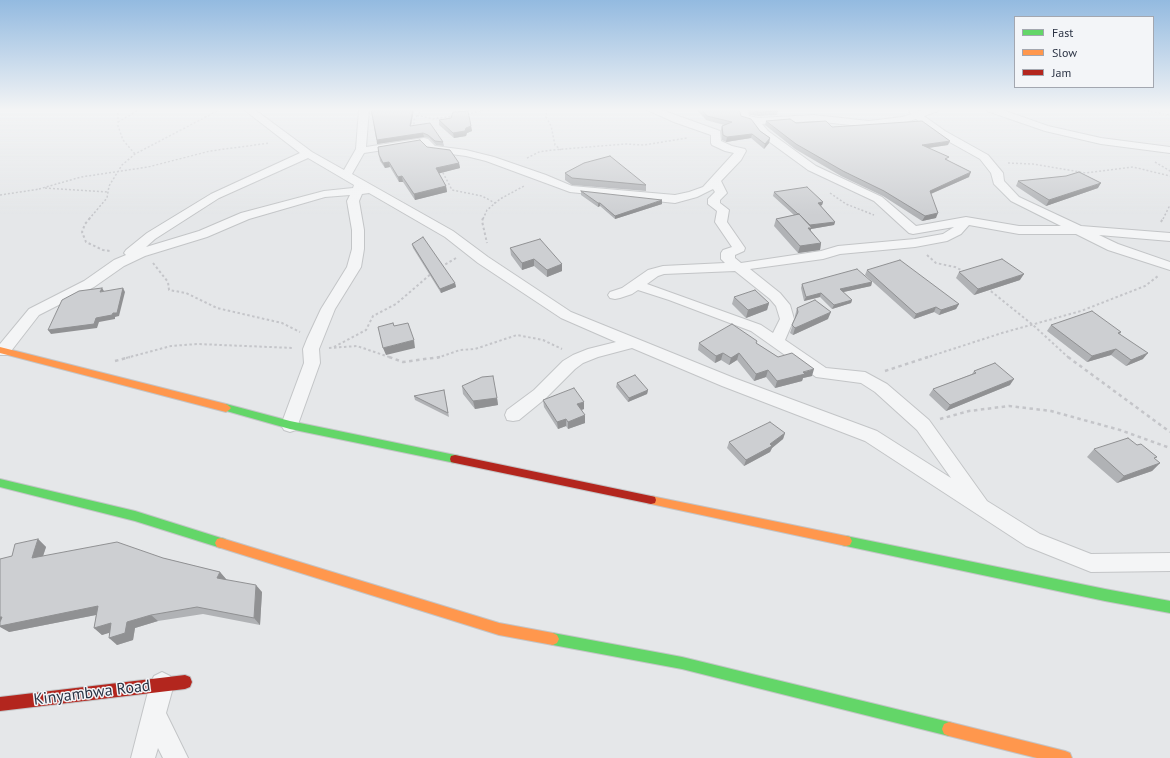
<!DOCTYPE html>
<html>
<head>
<meta charset="utf-8">
<style>
	body { margin:0 }
	#map { position:relative; width:1170px; height:758px; overflow:hidden; background:#e5e7e9; font-family:"PT Sans",sans-serif }
	canvas { display:block }
	.legend { position:absolute; left:1014px; top:16px; width:140px; height:72px; box-sizing:border-box; background:#f3f5f8; border:1px solid #a3a7b0; margin:0; padding:5px 7px; list-style:none; font-size:12px; color:#2b3344 }
	.legend li { display:flex; align-items:center; gap:8px; height:20px }
	.legend b { width:20px; border:1px solid #a3a7b0 }
</style>
</head>
<body>
<div id="map">
<canvas width="1170" height="758"></canvas>
<ul class="legend">
<li><b style="height:5px;background:#63d668"></b>Fast</li>
<li><b style="height:5px;background:#ff974d"></b>Slow</li>
<li><b style="height:5px;background:#b3261e"></b>Jam</li>
</ul>
</div>
<script>
const c = document.querySelector('canvas').getContext('2d');
c.lineJoin = 'round';
function poly(rows) {
  const path = new Path2D();
  for (const r of rows) {
    path.moveTo(r[0], r[1]);
    for (let i = 2; i < r.length; i += 2) path.lineTo(r[i], r[i + 1]);
  }
  return path;
}
function stroke(path, color, width, dash) {
  c.strokeStyle = color;
  c.lineWidth = width;
  c.lineCap = dash ? 'butt' : 'round';
  c.setLineDash(dash || []);
  c.stroke(path);
}
function fill(path, color) {
  c.fillStyle = color;
  c.fill(path, 'evenodd');
}
function drawText(font, color, halo, rows, align = 'center') {
  c.font = font + ' "PT Sans",sans-serif';
  c.lineWidth = 3;
  c.setLineDash([]);
  c.textBaseline = 'middle';
  c.strokeStyle = halo;
  c.fillStyle = color;
  for (const [text, x, y, turn = 0] of rows) {
    c.save();
    c.translate(x, y);
    c.rotate((+turn || 0) * Math.PI / 180);
    c.textAlign = isNaN(turn) ? turn : align;
    if (halo) c.strokeText(text, 0, 0);
    c.fillText(text, 0, 0);
    c.restore();
  }
}
const street = poly([
	[243,109,254,109,312,152,344,170,356,149,359,109,369,109,366,147,424,138,428,139,435,146,466,150,494,157,546,175,572,186,675,195,689,192,703,187,734,153,725,151,712,145,711,143,711,135,674,122,645,109,659,109,720,131,721,141,732,146,745,149,746,151,741,160,721,181,727,193,720,200,720,203,729,210,727,222,745,248,744,251,735,255,735,258,741,263,821,251,838,246,915,239,943,234,954,227,913,234,909,233,874,201,808,170,760,135,751,122,742,120,738,109,748,109,749,116,758,118,814,115,869,121,902,117,911,114,908,109,918,109,919,111,925,109,940,109,938,111,924,116,945,131,988,155,1003,173,1004,181,1019,197,1081,226,1170,233,1170,241,1099,235,1118,244,1170,262,1170,270,1108,250,1076,234,1019,234,969,225,961,234,947,241,915,247,840,254,823,259,750,269,780,293,790,305,794,319,785,340,826,368,865,372,887,384,929,420,987,501,1040,534,1091,554,1170,553,1170,571,1091,572,1026,546,865,441,722,386,632,348,598,357,583,363,575,369,546,398,519,420,513,421,507,420,505,415,507,410,534,390,563,361,573,355,588,349,616,342,561,318,478,263,445,237,369,193,362,194,359,201,364,230,364,249,361,267,335,309,319,349,320,363,296,430,290,432,284,430,281,425,304,363,303,349,307,339,321,309,347,267,352,249,352,230,347,201,350,195,325,197,249,219,207,237,145,256,124,266,94,287,39,315,8,355,0,355,0,344,29,309,84,281,114,260,126,255,124,253,126,250,147,233,211,194,300,153,243,109],
	[916,119,937,135,980,159,991,173,994,184,1011,201,1061,226,1019,226,966,217,916,226,882,197,816,166,768,131,762,124,814,121,869,127,903,123,916,119],
	[422,144,428,151,466,156,486,161,570,192,675,203,697,197,713,189,715,192,708,199,708,204,717,211,715,222,732,247,723,250,721,253,721,259,725,263,663,266,648,270,622,288,610,292,608,295,610,298,615,299,620,298,632,294,638,290,669,300,751,331,816,377,861,383,875,392,917,430,951,478,877,431,734,378,571,312,488,257,453,231,352,174,364,153,422,144],
	[308,158,354,185,353,188,324,191,241,213,199,231,146,247,155,239,219,198,308,158],
	[735,271,770,299,776,306,780,319,773,333,761,325,647,284,658,276,664,274,735,271],
	[985,109,1000,109,1048,126,1101,138,1170,147,1170,153,1101,144,1045,131,987,111,985,109],
	[162,672,170,676,174,684,166,713,188,758,163,758,158,748,155,758,131,758,150,684,154,676,162,672]
]);
const fast = poly([
	[226,404,290,421,455,455,459,456,460,459,459,462,455,463,290,429,223,410,221,408,223,406,226,404],
	[0,479,135,511,221,538,225,539,227,543,225,547,221,548,135,521,0,487,0,479],
	[846,536,1105,589,1170,601,1170,613,1105,601,846,546,842,545,840,541,842,537,846,536],
	[553,633,682,657,949,722,954,724,956,729,954,734,949,736,682,669,553,645,549,643,547,639,549,635,553,633]
]);
const slow = poly([
	[0,347,226,404,229,406,231,408,229,410,226,412,0,353,0,347],
	[651,496,846,536,850,537,852,541,850,545,846,546,651,504,647,503,646,500,647,497,651,496],
	[221,538,499,623,553,633,557,635,559,639,557,643,553,645,499,635,221,548,217,547,215,543,217,539,221,538],
	[949,722,1065,751,1070,753,1072,758,1037,758,949,736,944,734,942,729,944,724,949,722]
]);
const jam = poly([
	[455,455,651,496,655,497,656,500,655,503,651,504,455,463,451,462,450,459,451,456,455,455],
	[185,675,190,677,192,682,190,687,185,689,0,711,0,697,185,675]
]);
stroke(street, '#c3c5c7', 2);
stroke(fast, '#c3c5c7', 2);
stroke(slow, '#c3c5c7', 2);
stroke(jam, '#c3c5c7', 2);
stroke(poly([
	[118,109,118,126,123,140,135,154],
	[547,109,546,117,551,126,555,145,561,150],
	[1135,109,1170,115],
	[467,114,492,109],
	[417,115,433,119,454,116],
	[118,122,141,109],
	[417,127,414,124,414,120,422,109],
	[527,158,539,152,552,150,625,144,644,145,687,138],
	[1155,162,1170,171],
	[1008,163,1033,164,1086,173,1133,167,1170,176],
	[441,169,452,190,482,196,495,203],
	[45,188,108,192],
	[39,189,81,177,148,167,210,151,270,143],
	[830,193,846,204,874,215],
	[0,195,40,189],
	[89,219,107,198,109,186,122,165,135,154,221,109],
	[483,219,487,210,500,199,524,186],
	[1163,219,1170,205]
]), '#c4c5c9', 1.5, [2, 2]);
stroke(poly([
	[90,218,85,224,82,232,86,242,103,250,110,251],
	[483,218,482,221,487,243],
	[1161,222,1163,218],
	[927,255,936,263,955,267,965,272],
	[153,263,168,282,169,290,186,293,217,308,282,323,300,332],
	[441,267,456,258],
	[987,288,1033,325,1069,358],
	[334,347,366,330,373,316,396,304,432,273],
	[329,348,357,346,392,358],
	[126,358,171,346,197,344,294,348],
	[437,358,460,350,475,349,517,335,543,340,562,349],
	[925,358,1002,333,1081,311,1145,286,1158,276]
]), '#c4c5c9', 2, [2.5, 2.5]);
stroke(poly([
	[389,357,403,362,440,357],
	[1068,357,1170,432],
	[115,361,130,357],
	[885,371,928,357],
	[940,419,969,411,1009,406,1051,411,1120,430,1170,448]
]), '#c4c5c9', 2.5, [3.5, 3.5]);
fill(street, '#f4f5f6');
fill(fast, '#63d668');
fill(slow, '#ff974d');
fill(jam, '#b3261e');
fill(poly([
	[371,109,414,109,411,126,443,142,444,146,436,145,429,138,424,137,377,144],
	[696,109,739,109,741,116,760,131,770,138,769,143,764,149,751,138,726,142,722,140,721,130,722,126,724,125,706,120],
	[749,109,776,109,778,111,777,115,758,116,750,115],
	[439,120,471,126,472,131,467,133,466,136,454,138,439,125],
	[766,121,832,127,948,145,929,148,948,160,969,177,931,194,936,218,922,221,883,196,841,176,795,149,765,125],
	[427,147,459,163,460,168,439,173,446,186,447,192,415,200,403,182,399,182,390,167,385,168,380,161,379,155],
	[565,173,646,185,646,191,572,185,565,180],
	[1018,181,1098,188,1046,206,1016,186],
	[581,191,662,204,615,219,600,206,598,207,581,195],
	[774,192,823,202,822,205,821,206,835,222,834,225,811,229,811,231,821,243,820,250,798,253,774,226,776,219,794,215,773,196],
	[412,244,455,283,456,287,441,293,413,248],
	[510,248,562,264,562,271,547,277,534,266,522,270,511,255],
	[867,270,959,304,956,309,939,315,934,312,914,319,865,275],
	[959,272,1020,280,974,295,956,278],
	[872,282,871,286,843,292,852,300,851,303,832,309,820,297,804,301,801,288,802,284],
	[734,297,769,303,767,310,746,318,732,304],
	[797,308,828,319,793,335,790,333,795,318,795,316],
	[1051,325,1121,332,1120,334,1143,359,1126,366,1111,355,1087,362,1047,331],
	[757,341,756,343,778,357,812,376,803,378,802,381,775,388,766,377,754,381,737,360,729,365,721,360,715,363,698,350,699,343],
	[974,371,1010,385,946,411,929,395,933,389,972,374],
	[617,383,648,390,647,394,628,402,616,387],
	[462,386,497,398,498,405,475,409,463,394],
	[444,390,449,417,415,400,414,396],
	[543,400,584,409,582,410,585,423,568,429,566,426,558,429,544,407],
	[785,433,783,439,772,448,770,452,744,466,727,448,729,442],
	[1094,449,1155,459,1160,463,1152,471,1117,483,1087,457],
	[38,539,46,547,43,556,163,558,220,572,226,579,225,579,262,592,260,625,203,614,158,621,135,628,133,640,117,645,110,632,102,635,94,628,96,615,9,632,12,556]
]), '#b0b2b5');
fill(poly([
	[413,109,414,109,410,130,410,126],
	[471,126,472,131,467,133,466,136,454,138,453,133],
	[423,133,424,137,377,144,377,140],
	[752,134,751,138,726,142,727,137],
	[770,138,769,143,764,149,765,144],
	[950,141,948,145,920,149,922,145],
	[389,162,390,167,385,168,383,163],
	[459,163,460,168,437,174,436,168],
	[971,172,969,177,928,195,930,191],
	[402,176,403,182,399,182,398,177],
	[1101,183,1098,188,1046,206,1049,200],
	[446,186,447,192,415,200,414,194],
	[662,200,662,204,615,219,615,216],
	[823,202,822,205,817,206,818,203],
	[598,203,600,203,600,206,598,207],
	[938,213,936,218,922,221,925,216],
	[835,222,834,225,811,229,810,234,807,234,810,225],
	[821,243,820,250,798,253,800,246],
	[534,259,534,266,522,270,522,263],
	[562,264,562,271,547,277,547,270],
	[1024,274,1020,280,974,295,978,289],
	[872,282,871,286,839,293,840,289],
	[455,283,456,287,441,293,440,289],
	[102,288,104,291,100,292],
	[123,288,125,292,119,316,115,317,115,319,99,322,97,328,51,334,48,330,96,318],
	[821,293,820,297,804,301,806,297],
	[852,300,851,303,832,309,834,305],
	[769,303,767,310,746,318,748,310],
	[959,304,956,309,939,315,941,310],
	[936,307,934,312,914,319,916,314],
	[831,312,828,319,793,335,795,328],
	[414,340,415,348,386,355,383,348],
	[1116,349,1111,355,1087,362,1092,356],
	[723,353,721,360,715,363,716,356],
	[739,353,737,360,729,365,731,358],
	[1148,353,1143,359,1126,366,1131,360],
	[814,369,812,376,803,378,802,381,775,388,777,381],
	[768,370,766,377,754,381,756,374],
	[1014,379,1010,385,946,411,950,405],
	[648,390,647,394,628,402,629,398],
	[497,398,498,405,475,409,473,401],
	[584,402,584,409,577,411,577,404],
	[585,415,585,423,568,429,568,422],
	[566,419,566,426,558,429,557,422],
	[785,433,783,439,772,448,770,452,744,466,746,460,770,444],
	[1160,463,1152,471,1117,483,1124,476],
	[38,539,46,547,40,565,32,558],
	[220,572,226,579,223,585,217,578],
	[256,585,262,592,260,625,254,618],
	[98,606,106,613,9,632,0,627,0,617],
	[151,615,158,621,135,628,133,640,117,645,109,638,127,622],
	[111,623,119,630,102,635,94,628]
]), '#909193');
const building = poly([
	[371,109,413,109,410,126,430,123,443,142,435,141,428,135,423,133,377,140,371,109],
	[701,109,739,109,741,116,751,119,760,131,770,138,765,144,752,134,727,137,723,135,722,126,732,122,707,116,701,109],
	[751,109,776,109,778,111,759,112,751,110,751,109],
	[468,111,471,126,466,128,465,131,453,133,439,120,451,118,453,112,468,111],
	[790,119,796,123,826,121,832,127,922,121,950,141,922,145,949,157,945,159,971,172,930,191,938,213,925,216,884,191,843,171,796,144,766,121,790,119],
	[420,140,427,147,450,150,459,163,436,168,446,186,414,194,402,176,398,177,389,162,383,163,379,155,378,147,420,140],
	[610,156,646,185,572,178,565,173,584,163,610,156],
	[1079,172,1101,183,1049,200,1018,181,1066,176,1079,172],
	[807,187,823,202,818,203,835,222,810,225,799,214,798,214,774,192,807,187],
	[581,191,662,200,615,216,600,203,598,203,581,191],
	[799,214,812,228,808,228,821,243,800,246,776,219,799,214],
	[423,237,455,283,440,289,412,244,423,237],
	[540,239,562,264,547,270,534,259,522,263,510,248,540,239],
	[1002,259,1024,274,978,289,959,272,1002,259],
	[900,260,959,304,941,310,936,307,916,314,867,270,900,260],
	[857,269,872,282,840,289,852,300,834,305,821,293,806,297,802,284,857,269],
	[102,288,100,292,123,288,117,313,113,313,112,315,96,318,94,324,48,330,62,300,79,291,102,288],
	[755,290,769,303,748,310,734,297,755,290],
	[815,300,831,312,795,328,792,325,798,312,797,308,815,300],
	[1092,311,1121,332,1118,333,1148,353,1131,360,1116,349,1092,356,1051,325,1092,311],
	[393,323,394,326,408,323,414,340,383,348,378,327,393,323],
	[732,324,757,341,756,343,778,357,792,353,814,369,803,372,805,374,777,381,768,370,756,374,739,353,731,358,723,353,716,356,699,343,732,324],
	[995,363,1014,379,950,405,933,389,976,373,974,371,995,363],
	[635,375,648,390,629,398,617,383,635,375],
	[493,376,497,398,473,401,462,386,482,377,493,376],
	[574,388,584,402,577,404,585,415,568,422,566,419,557,422,543,400,574,388],
	[444,390,448,413,414,396,444,390],
	[770,422,785,433,770,444,772,446,746,460,729,442,770,422],
	[1128,438,1137,445,1141,444,1157,457,1154,458,1160,463,1124,476,1094,449,1128,438],
	[38,539,32,558,117,542,163,558,220,572,217,578,256,585,254,618,197,607,151,615,127,622,125,633,109,638,111,623,94,628,98,606,0,626,0,622,2,617,0,617,0,559,12,556,15,544,38,539]
]);
fill(building, '#cdcfd2');
stroke(building, '#909193', 1);
const sky = c.createLinearGradient(0, 0, 0, 215);
sky.addColorStop(0, '#93bae0');
sky.addColorStop(0.51, '#f3f4f5');
sky.addColorStop(1, '#f3f4f500');
c.fillStyle = sky;
c.fillRect(0, 0, 1170, 215);
drawText('16px', '#2b3344', '#f3f5f8', [
	["Kinyambwa Road",92,693,-7]
]);
</script>
</body>
</html>
